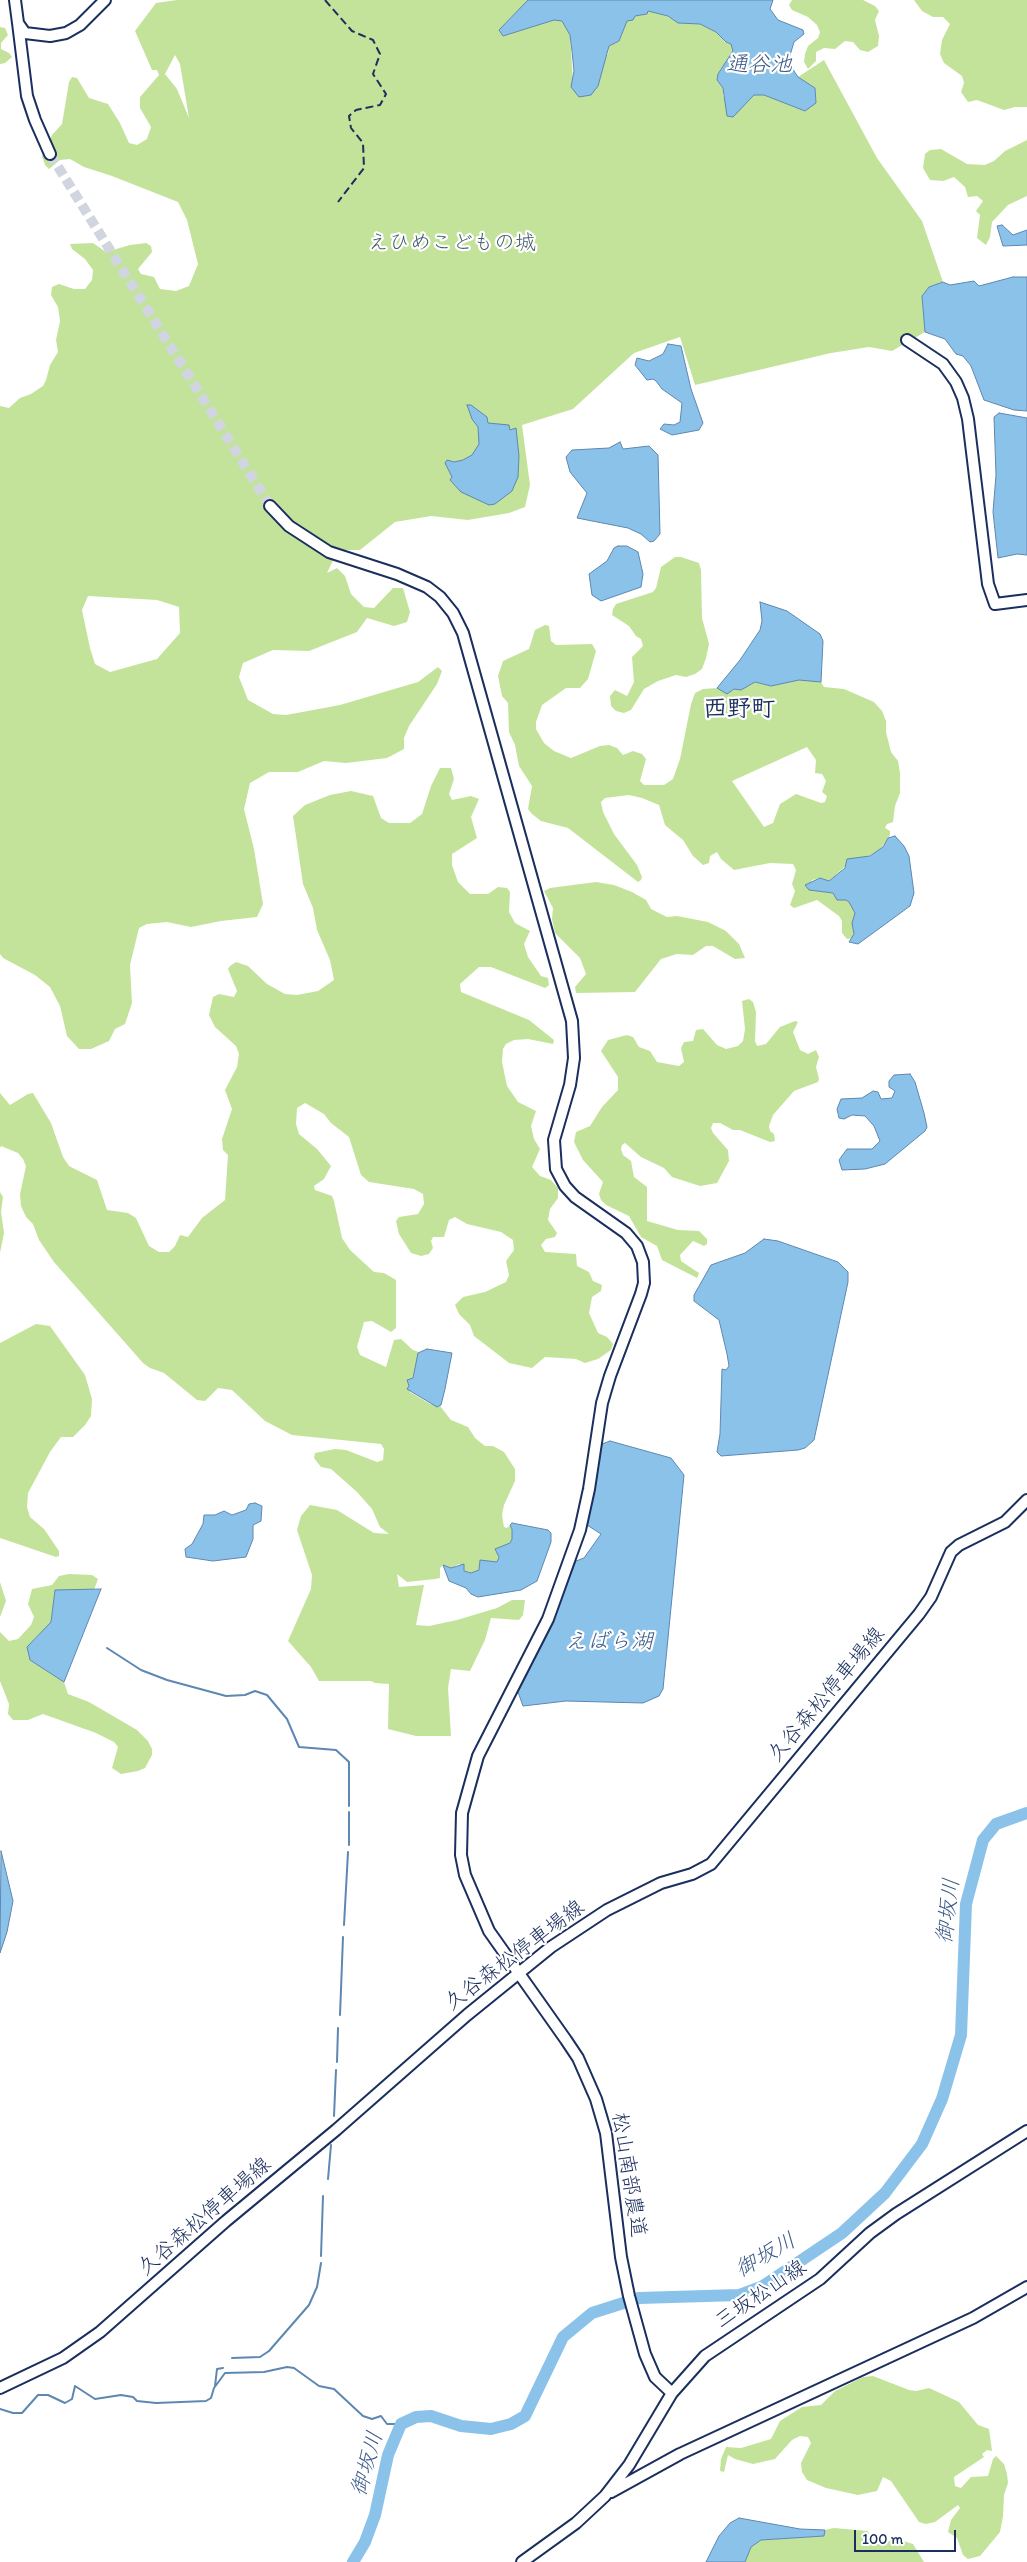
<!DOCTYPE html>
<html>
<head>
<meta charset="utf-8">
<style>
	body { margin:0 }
	#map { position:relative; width:1027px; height:2562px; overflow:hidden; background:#fff; font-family:Itim,sans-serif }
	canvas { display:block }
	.scale { position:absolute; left:854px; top:2530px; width:102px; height:22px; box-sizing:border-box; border:2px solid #1b2f5e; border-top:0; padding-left:6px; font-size:15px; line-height:18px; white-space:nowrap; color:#1b2f5e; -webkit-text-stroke:4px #fff; paint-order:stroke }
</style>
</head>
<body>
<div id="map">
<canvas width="1027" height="2562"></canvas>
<div class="scale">100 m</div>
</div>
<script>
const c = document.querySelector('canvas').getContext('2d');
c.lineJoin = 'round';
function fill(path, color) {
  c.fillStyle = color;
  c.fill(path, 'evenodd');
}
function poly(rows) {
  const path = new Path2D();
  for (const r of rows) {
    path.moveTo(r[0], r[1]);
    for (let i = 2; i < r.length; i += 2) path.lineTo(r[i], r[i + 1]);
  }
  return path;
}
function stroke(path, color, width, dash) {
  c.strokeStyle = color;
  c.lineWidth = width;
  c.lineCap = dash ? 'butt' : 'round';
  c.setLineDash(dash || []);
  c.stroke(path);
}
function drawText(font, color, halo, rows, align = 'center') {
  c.font = font + ' Itim,"Klee One",sans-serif';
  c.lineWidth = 4.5;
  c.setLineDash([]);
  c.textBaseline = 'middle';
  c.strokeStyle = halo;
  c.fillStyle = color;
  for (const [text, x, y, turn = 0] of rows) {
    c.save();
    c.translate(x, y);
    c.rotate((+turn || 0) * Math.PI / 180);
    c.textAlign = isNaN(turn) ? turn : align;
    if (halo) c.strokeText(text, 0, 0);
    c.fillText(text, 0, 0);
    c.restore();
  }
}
fill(poly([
	[177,0,528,0,499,30,503,36,554,20,562,21,570,35,573,81,608,54,609,46,619,41,627,21,635,16,647,14,648,11,668,16,678,23,700,24,716,32,725,42,731,44,733,51,718,74,717,80,723,88,723,96,738,109,754,95,764,95,805,111,816,103,816,94,815,88,798,77,824,60,877,158,922,221,943,282,929,287,922,296,925,332,892,351,869,347,831,353,695,385,680,337,634,353,573,409,522,425,530,485,525,507,509,513,468,520,431,516,395,522,360,550,338,550,327,573,337,568,345,576,351,594,364,607,374,608,393,588,403,588,410,612,407,622,394,626,367,618,357,632,309,651,273,650,243,663,239,677,248,700,273,714,286,715,340,705,418,682,438,667,442,671,437,684,409,726,404,738,404,749,387,758,346,763,324,761,298,772,269,772,250,783,244,809,254,849,263,904,257,917,221,921,191,927,167,922,147,924,139,928,130,965,132,1003,125,1024,115,1029,109,1041,91,1049,79,1049,67,1036,60,1006,50,987,35,975,3,958,0,954,0,406,9,408,20,398,31,394,43,386,46,380,50,365,58,352,56,340,60,321,58,307,51,295,52,287,59,284,74,289,85,289,92,280,93,270,85,259,72,249,70,244,93,243,106,252,130,245,146,243,151,246,152,252,138,269,141,274,154,277,160,289,176,291,189,286,198,264,187,220,178,202,112,176,84,167,70,159,60,160,49,169,45,165,42,156,52,135,62,124,69,82,72,77,77,78,89,98,108,104,120,123,129,143,137,145,147,139,151,127,140,108,140,97,159,75,157,70,152,70,135,31,156,3],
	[175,55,180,64,189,118,177,89,165,74],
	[88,596,157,600,179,607,180,633,157,659,110,672,95,664,90,648,82,610],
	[792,0,863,0,875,6,879,11,875,20,879,36,878,46,868,52,860,50,853,42,845,41,835,49,824,48,816,52,816,61,808,69,804,62,805,54,808,46,818,38,820,32,817,25,808,17,792,10,789,5],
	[914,0,1027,0,1027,107,1015,107,1004,110,977,100,968,102,961,92,964,83,962,76,944,63,940,54,942,40,950,24,943,17,933,17,922,11],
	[0,27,5,28,8,35,1,43,1,49,9,53,12,57,5,63,0,64],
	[1027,140,1027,196,1008,205,992,222,990,237,986,245,977,238,980,215,976,211,983,201,977,196,968,197,965,187,954,177,943,181,930,180,923,168,925,154,930,150,941,149,967,164,985,165,994,161,1005,151],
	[675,557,681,557,699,563,701,570,702,618,709,644,706,658,702,669,695,674,686,677,676,675,658,681,644,689,631,710,624,713,616,711,611,706,610,696,615,690,627,696,634,682,632,657,643,646,641,639,636,636,629,626,612,615,613,609,616,604,653,592,656,588,661,567],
	[545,625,549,626,551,641,556,645,592,644,596,651,588,679,580,688,566,688,542,705,536,722,536,729,544,743,554,751,571,758,600,746,609,745,617,748,623,755,633,751,642,754,646,759,640,781,644,785,664,785,673,779,680,759,691,704,695,693,703,689,717,688,727,693,734,689,741,690,755,682,771,686,799,680,814,680,821,682,824,687,844,689,874,702,882,711,886,721,886,732,891,752,898,761,900,773,900,793,895,806,893,822,887,824,885,828,890,831,890,835,879,851,864,858,853,859,829,881,820,878,812,880,809,890,833,893,837,900,846,900,849,902,855,913,853,938,847,939,842,933,842,921,839,916,817,900,794,908,790,905,795,891,792,884,796,870,793,864,770,863,734,870,721,859,717,852,710,856,709,863,703,865,693,856,683,840,665,825,659,805,642,798,629,795,605,798,601,802,603,812,614,834,637,865,642,877,641,880,638,882,568,828,541,821,532,814,528,809,532,786,519,766,515,745,509,732,508,703,502,696,498,676,503,661,529,649,535,630],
	[807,747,816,760,815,773,822,774,826,781,822,792,827,796,825,802,821,803,796,794,780,804,773,823,764,827,732,781],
	[440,768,451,768,454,779,449,794,452,800,471,796,479,799,471,817,477,838,452,854,452,865,458,882,470,894,488,894,498,887,507,888,510,892,509,912,515,923,530,931,524,944,528,957,541,976,548,978,549,985,545,988,491,967,479,967,460,984,461,992,529,1020,554,1040,553,1044,528,1039,514,1040,506,1044,503,1049,502,1062,507,1086,518,1102,536,1111,531,1126,534,1139,540,1149,532,1167,540,1176,551,1180,558,1188,558,1198,550,1209,548,1220,557,1233,555,1237,546,1239,541,1245,545,1252,576,1254,577,1266,589,1272,593,1281,602,1285,601,1291,592,1297,589,1313,598,1333,607,1337,613,1344,611,1350,598,1359,585,1363,576,1359,545,1357,532,1368,509,1363,474,1336,470,1325,459,1314,455,1305,463,1297,485,1292,506,1282,509,1275,506,1261,514,1250,513,1240,501,1232,467,1224,455,1217,449,1220,444,1237,433,1237,431,1241,433,1248,429,1254,421,1256,411,1253,399,1234,396,1221,399,1217,418,1214,424,1204,423,1194,414,1189,369,1182,361,1175,349,1137,331,1123,324,1114,305,1103,297,1108,296,1124,299,1134,317,1149,331,1166,324,1179,314,1186,315,1190,332,1196,334,1201,342,1238,350,1250,374,1272,384,1273,396,1280,396,1328,391,1332,372,1321,364,1322,357,1347,360,1355,386,1367,394,1340,401,1339,413,1350,419,1352,413,1378,407,1380,410,1392,430,1404,440,1406,451,1420,468,1427,475,1438,485,1446,493,1446,504,1452,515,1469,515,1481,504,1505,502,1515,504,1527,507,1528,510,1525,512,1529,512,1539,510,1543,495,1551,499,1553,497,1562,479,1562,479,1570,471,1573,464,1571,464,1566,459,1564,451,1568,443,1565,440,1568,440,1578,435,1579,407,1582,397,1574,399,1587,424,1585,416,1625,429,1626,457,1620,497,1608,512,1600,525,1600,523,1615,519,1620,491,1618,485,1640,470,1671,451,1669,448,1688,451,1736,416,1736,388,1729,389,1684,375,1683,371,1681,319,1681,311,1667,288,1641,311,1589,312,1575,297,1530,301,1516,310,1505,337,1510,374,1533,389,1534,380,1527,372,1509,357,1492,331,1469,321,1467,314,1458,315,1453,335,1449,346,1450,377,1462,383,1460,384,1449,381,1444,292,1435,265,1421,232,1390,218,1388,205,1401,197,1400,164,1373,150,1368,143,1363,54,1262,39,1240,33,1224,26,1217,21,1206,20,1194,26,1166,23,1159,18,1153,1,1146,0,1148,0,1093,10,1105,28,1094,33,1093,51,1123,63,1157,69,1166,97,1180,107,1210,128,1213,136,1218,149,1246,159,1252,169,1252,175,1246,180,1235,188,1237,202,1218,225,1200,228,1155,223,1150,222,1139,232,1109,225,1090,237,1067,239,1054,236,1046,215,1027,209,1015,213,997,219,994,234,997,237,991,228,969,230,966,236,962,248,966,267,984,285,994,297,995,318,991,334,980,330,960,317,930,313,908,303,884,293,816,305,805,330,795,351,791,373,796,381,818,389,823,410,823,422,814,431,786],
	[596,882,614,885,632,892,646,900,651,909,667,917,677,916,708,922,726,931,739,944,745,958,735,959,713,946,706,946,693,955,677,954,661,959,635,992,576,993,575,987,586,974,580,958,555,933,552,919,553,908,544,891,550,888],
	[749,999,753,1002,756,1012,755,1041,757,1046,766,1044,780,1027,795,1021,798,1022,793,1032,800,1050,808,1054,816,1050,819,1057,816,1067,819,1079,818,1082,794,1091,773,1115,769,1126,770,1131,774,1134,775,1141,770,1142,740,1130,733,1130,720,1123,713,1123,711,1128,713,1133,728,1150,729,1161,717,1183,700,1186,672,1177,664,1168,641,1157,625,1143,622,1145,621,1149,623,1155,631,1161,634,1177,647,1187,647,1221,678,1230,699,1231,707,1239,707,1244,704,1246,693,1241,680,1255,681,1261,699,1273,697,1278,662,1260,657,1246,641,1237,629,1216,606,1205,601,1200,599,1194,603,1182,583,1160,574,1142,576,1132,590,1126,602,1107,618,1090,618,1077,601,1051,608,1040,627,1035,633,1037,639,1047,650,1051,657,1062,679,1066,684,1062,681,1048,684,1042,693,1041,696,1030,703,1029,717,1045,726,1049,738,1046,743,1041,745,1029,742,1001],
	[0,1192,3,1197,1,1212,4,1233,0,1253],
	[36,1324,50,1326,85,1375,92,1399,91,1416,85,1425,73,1437,61,1437,50,1452,28,1493,27,1507,30,1517,44,1529,59,1551,59,1556,56,1557,0,1538,0,1343],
	[69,1574,92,1575,98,1579,94,1590,55,1591,51,1622,27,1647,30,1660,64,1682,68,1694,89,1702,137,1730,148,1741,152,1749,152,1755,145,1768,138,1771,121,1774,112,1768,118,1747,114,1742,96,1733,43,1714,28,1720,13,1720,8,1714,9,1704,0,1681,0,1632,9,1641,18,1639,31,1625,34,1617,28,1604,32,1589,52,1585,59,1576],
	[0,1582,6,1601,0,1617],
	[873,2376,909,2390,916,2391,929,2388,940,2393,959,2402,978,2425,989,2429,992,2451,987,2450,982,2454,984,2457,954,2477,955,2486,961,2488,971,2477,988,2476,993,2459,996,2456,1004,2464,1007,2474,1008,2483,1004,2495,1003,2516,1000,2532,980,2556,968,2559,963,2555,957,2538,948,2532,951,2520,960,2508,958,2505,935,2522,926,2524,919,2522,891,2481,883,2477,877,2491,858,2495,826,2488,807,2480,802,2472,801,2463,811,2443,808,2437,800,2436,792,2440,775,2459,753,2464,735,2459,728,2455,724,2472,720,2471,721,2459,726,2447,741,2448,771,2439,780,2421,802,2407,821,2405,835,2391,863,2377],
	[834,2528,868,2531,874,2544,885,2544,891,2540,900,2540,913,2544,924,2562,745,2562,751,2547,760,2540,824,2536,825,2530]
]), '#c3e39b');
const water = poly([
	[528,0,773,0,770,9,778,20,803,30,804,34,794,42,788,62,798,77,815,88,816,103,805,111,764,95,754,95,733,117,727,116,723,88,717,80,718,74,733,51,731,44,726,42,716,32,700,24,678,23,668,16,648,11,647,14,635,16,633,20,627,21,619,41,609,46,598,86,591,95,579,97,571,87,574,71,572,51,570,35,562,21,554,20,503,36,499,30,528,0],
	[1002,225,1013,235,1027,230,1027,245,1003,246,997,226,1002,225],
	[1013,277,1027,277,1027,411,1014,410,984,400,971,366,963,356,956,354,945,339,925,332,922,296,929,287,943,282,950,285,974,281,979,286,1013,277],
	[668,344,681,346,691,389,703,423,699,430,672,435,660,429,664,424,674,425,680,422,682,403,662,389,656,381,653,379,647,380,635,365,637,358,649,361,663,354,668,344],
	[467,405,471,405,487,417,488,423,509,425,510,430,516,428,519,456,518,477,512,491,495,504,489,505,461,492,450,480,452,477,445,463,447,460,454,462,463,460,472,455,479,444,478,427,472,419,467,405],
	[999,413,1027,418,1027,555,1017,554,998,558,993,512,996,475,994,417,999,413],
	[620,442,623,449,649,446,658,455,660,534,654,541,650,542,641,534,628,528,577,518,587,493,570,472,566,457,572,450,609,448,620,442],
	[618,546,627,546,638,552,643,574,641,587,601,601,592,595,589,574,607,561,614,548,618,546],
	[760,602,787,611,820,634,823,641,821,682,799,680,771,686,755,682,741,690,734,689,727,694,717,688,740,660,760,630,762,621,760,602],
	[895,836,904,846,909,856,914,893,910,906,858,944,849,942,854,934,852,923,855,913,849,902,846,900,837,900,833,893,809,890,805,885,820,878,829,881,845,868,847,859,870,856,883,847,888,838,895,836],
	[910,1074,915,1082,924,1113,927,1127,925,1131,885,1164,865,1169,842,1170,839,1160,847,1149,872,1149,880,1141,874,1126,865,1116,852,1115,844,1119,839,1118,837,1109,841,1099,862,1098,873,1091,878,1092,881,1099,892,1098,895,1091,889,1087,889,1081,894,1075,910,1074],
	[764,1239,778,1241,838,1262,848,1272,848,1282,814,1440,805,1448,798,1450,721,1456,717,1452,720,1434,722,1369,726,1370,729,1366,727,1354,719,1320,694,1301,694,1295,711,1265,745,1253,764,1239],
	[427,1349,452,1353,445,1389,441,1405,437,1407,407,1389,409,1386,407,1380,413,1378,418,1353,427,1349],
	[610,1441,671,1458,684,1475,663,1689,659,1696,643,1703,566,1701,523,1706,518,1692,551,1627,576,1561,584,1558,601,1534,587,1525,602,1444,610,1441],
	[255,1503,262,1506,261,1521,253,1525,253,1539,246,1557,213,1561,186,1557,185,1549,192,1544,203,1524,204,1515,215,1515,224,1511,232,1515,246,1510,249,1504,255,1503],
	[512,1523,548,1530,551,1533,551,1542,537,1581,521,1590,478,1597,471,1594,466,1588,449,1581,443,1565,451,1568,464,1564,464,1571,471,1573,479,1570,480,1560,497,1562,499,1557,495,1549,510,1543,512,1539,512,1529,510,1525,512,1523],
	[101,1589,64,1682,30,1660,27,1647,51,1622,55,1590,101,1589],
	[1,1851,13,1901,7,1932,0,1953,1,1851],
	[739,2518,800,2529,825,2530,824,2536,761,2540,751,2547,745,2562,706,2562,719,2536,730,2523,739,2518]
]);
fill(water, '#8bc2e9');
stroke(water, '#5e87b1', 1);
stroke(poly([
	[107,1648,141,1670,167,1680,226,1696,245,1695,255,1691,267,1695,287,1719,299,1747,336,1750,349,1762,349,1806],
	[349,1812,349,1845],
	[344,1925,348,1852],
	[340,2015,343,1937],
	[337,2062,338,2028],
	[334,2116,336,2070],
	[328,2179,331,2145],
	[321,2256,323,2196],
	[232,2358,260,2357,269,2351,309,2305,317,2287,321,2263],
	[215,2386,217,2369,223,2368],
	[0,2409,13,2413,22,2413,38,2395,48,2395,65,2403,72,2399,75,2386,95,2399,121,2395,133,2397,137,2401,156,2403,206,2401,211,2398,214,2388,225,2373,264,2372,287,2367,294,2368,319,2386,334,2389,363,2416,372,2419,381,2416,387,2424,401,2424]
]), '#5e87b1', 2);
stroke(poly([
	[353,2562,365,2542,375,2515,388,2455,401,2424,416,2417,431,2416,461,2426,491,2429,511,2424,525,2416,563,2337,592,2313,639,2298,739,2295,763,2286,842,2233,885,2193,922,2144,942,2099,961,2035,966,1904,983,1840,996,1824,1027,1813]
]), '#8bc2e9', 12);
stroke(poly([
	[50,154,270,506]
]), '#d1d5df', 10, [10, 5]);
const secondary = poly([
	[15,0,18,23,25,33,50,36,66,33,80,25,105,0],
	[18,23,27,96,35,120,50,154],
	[907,340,943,364,956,382,963,398,968,419,988,584,995,604,1027,600],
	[270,506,289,526,329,552,397,574,427,587,440,597,453,613,463,633,572,1021,574,1058,570,1085,554,1140,556,1169,565,1186,575,1197,626,1233,637,1246,643,1262,644,1283,641,1294,610,1376,602,1403,589,1489,580,1530,548,1619,478,1756,462,1813,461,1855,465,1875,489,1931,566,2040,578,2058,596,2099,606,2133,621,2257,629,2296,645,2354,655,2377,672,2393],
	[0,2388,63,2358,100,2332,226,2221,336,2130,467,2015,551,1947,607,1910,661,1883,692,1874,711,1864,919,1614,931,1597,951,1552,959,1545,1005,1522,1027,1500],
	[611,2492,680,2454,973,2318,1027,2287],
	[522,2562,576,2523,605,2496,629,2465,672,2393,705,2356,820,2279,870,2233,896,2214,1027,2131]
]);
stroke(secondary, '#1b2f5e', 14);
stroke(secondary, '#fff', 10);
stroke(poly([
	[325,0,352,31,373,40,380,54,373,74,386,94,380,105,356,110,349,116,351,128,363,143,364,168,338,202]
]), '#1b2f5e', 2, [8, 4]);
drawText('21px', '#455c6d', '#fff', [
	["えひめこどもの城",452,244]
]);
drawText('21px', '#1b2f5e', '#fff', [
	["久谷森松停車場線",827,1695,-50],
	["久谷森松停車場線",515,1956,-37],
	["松山南部農道",628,2175,81],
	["久谷森松停車場線",205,2217,-41],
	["三坂松山線",761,2295,-34]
]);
drawText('italic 22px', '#3d5b88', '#fff', [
	["通谷池",759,65],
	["えばら湖",609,1642],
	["御坂川",949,1911,-83],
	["御坂川",766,2256,-30],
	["御坂川",368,2464,-74]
]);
drawText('bold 24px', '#1b2f5e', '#fff', [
	["西野町",739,710]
]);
</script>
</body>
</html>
